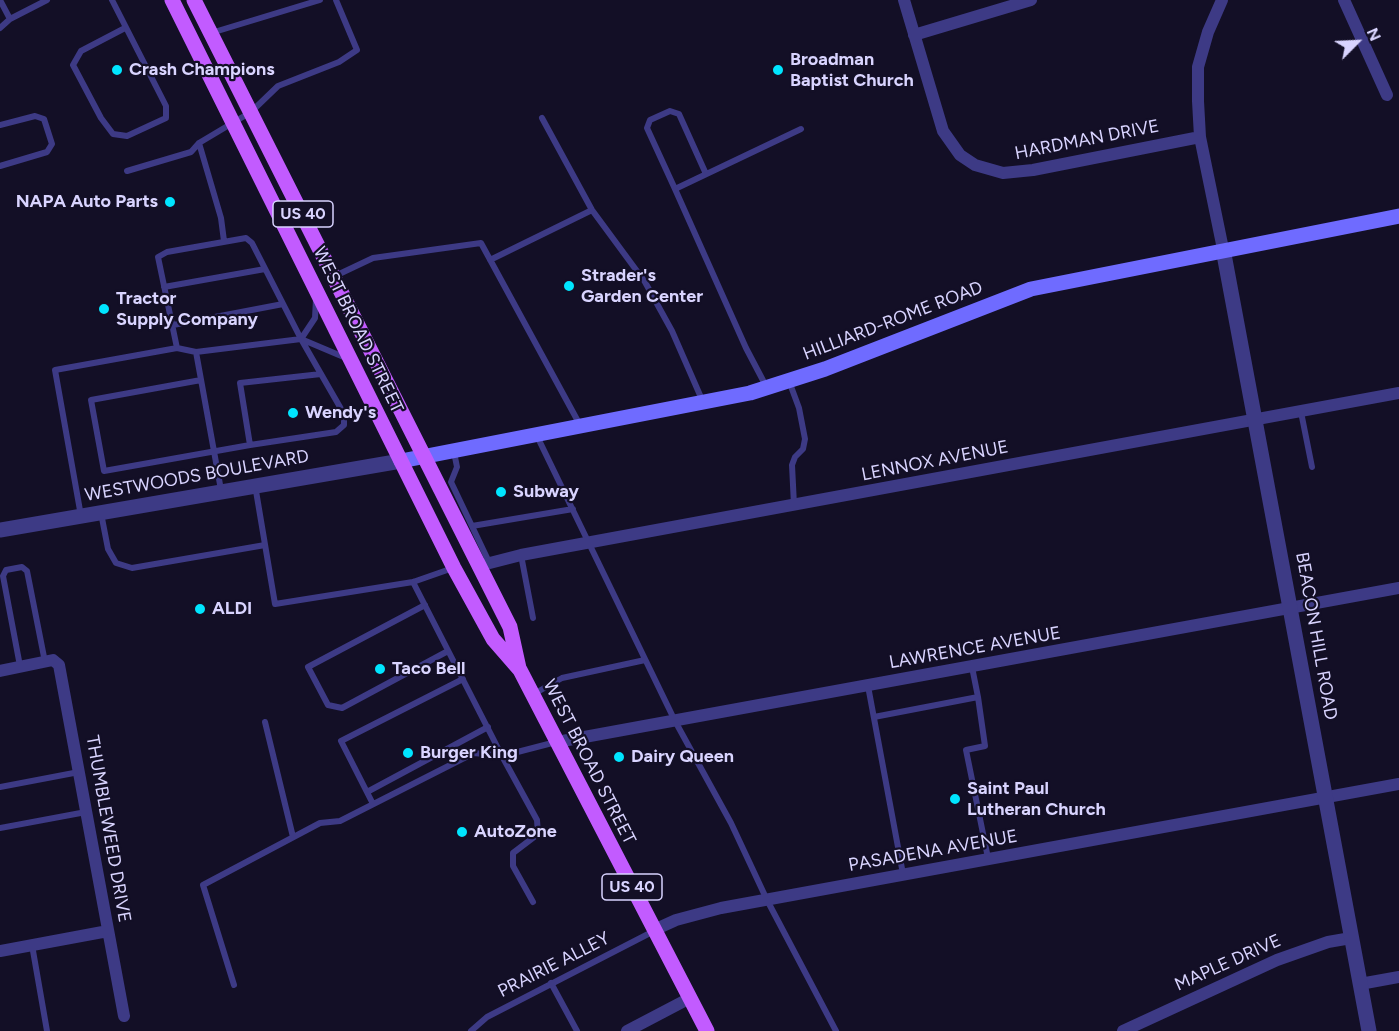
<!DOCTYPE html>
<html>
<head>
<meta charset="utf-8">
<style>
	body { margin:0 }
	#map { position:relative; width:1399px; height:1031px; overflow:hidden; background:#130f26; font-family:Figtree,sans-serif }
	canvas { display:block }
	.north { position:absolute; left:1327px; top:12px; width:60px; height:60px; -webkit-text-stroke:4px #130f26; paint-order:stroke; rotate:66deg; font-size:16px; font-weight:700; line-height:24px; text-align:center; color:#d9d4ff }
	.north::after { content:''; display:block; margin:auto; width:21px; height:27px; background:#d9d4ff; clip-path:polygon(50% 0,100% 100%,50% 72%,0 100%) }
</style>
</head>
<body>
<div id="map">
<canvas width="1399" height="1031"></canvas>
<div class="north">N</div>
</div>
<script>
const c = document.querySelector('canvas').getContext('2d');
c.lineJoin = 'round';
function poly(rows) {
  const path = new Path2D();
  for (const r of rows) {
    path.moveTo(r[0], r[1]);
    for (let i = 2; i < r.length; i += 2) path.lineTo(r[i], r[i + 1]);
  }
  return path;
}
function stroke(path, color, width, dash) {
  c.strokeStyle = color;
  c.lineWidth = width;
  c.lineCap = dash ? 'butt' : 'round';
  c.setLineDash(dash || []);
  c.stroke(path);
}
function drawText(font, color, halo, rows, align = 'center') {
  c.font = font + ' Figtree,sans-serif';
  c.lineWidth = 4.5;
  c.setLineDash([]);
  c.textBaseline = 'middle';
  c.strokeStyle = halo;
  c.fillStyle = color;
  for (const [text, x, y, turn = 0] of rows) {
    c.save();
    c.translate(x, y);
    c.rotate((+turn || 0) * Math.PI / 180);
    c.textAlign = isNaN(turn) ? turn : align;
    if (halo) c.strokeText(text, 0, 0);
    c.fillText(text, 0, 0);
    c.restore();
  }
}
stroke(poly([
	[0,0,10,19],
	[112,0,166,106,166,118,127,136,113,134,101,118,73,65,81,51,125,28],
	[0,28,10,19,47,0],
	[211,33,320,0],
	[542,118,592,210,645,282,672,331,703,402],
	[0,125,35,116,44,119,52,144,47,152,0,166],
	[199,143,221,218,224,241],
	[127,171,191,152,199,143,251,112,278,86,339,62,357,50,336,0],
	[675,189,647,128,650,120,670,111,679,114,706,174],
	[490,260,592,210],
	[335,276,373,258,481,243,580,425],
	[164,287,265,269],
	[173,325,283,304],
	[301,339,315,318,316,299],
	[177,348,158,257,167,252,246,238,252,243,301,339,321,374,344,414,344,425,336,432,250,445,240,383,321,374],
	[196,352,221,490],
	[201,380,91,400,104,471,250,445],
	[789,381,799,408,805,439,803,449,795,457,792,465,794,505],
	[767,388,746,348,675,189,801,129],
	[1301,412,1312,467],
	[537,436,675,721,731,823,767,900,836,1031],
	[454,452,457,467,451,482,489,562],
	[255,485,275,604,413,582,453,568],
	[101,513,108,549,116,563,132,568,265,545],
	[81,516,55,370,177,348,196,352,301,339,346,358],
	[472,526,573,509],
	[521,555,533,618],
	[413,582,502,756,556,742],
	[425,605,308,667,328,705,342,708,448,651],
	[20,666,3,576,6,570,22,567,27,571,45,662],
	[868,686,903,874],
	[532,695,562,678,645,660],
	[978,697,985,746,966,750,988,858],
	[874,717,978,697,972,667],
	[265,722,293,837],
	[0,787,79,772],
	[367,792,488,727],
	[373,804,341,741,463,679],
	[0,828,86,812],
	[32,945,47,1031],
	[551,983,577,1031],
	[234,985,203,885,320,823,340,821,474,753,502,756,537,820,538,834,513,853,513,866,533,902],
	[471,1031,487,1017,654,931]
]), '#3d3a85', 6);
stroke(poly([
	[904,0,943,131,960,155,975,165,1003,173,1033,170,1200,137],
	[1222,0,1208,32,1198,67,1198,101,1200,137,1223,249],
	[1344,0,1387,95],
	[914,35,1031,0],
	[478,566,521,555,1399,393],
	[0,671,53,660,59,665,124,1016],
	[557,742,1399,588],
	[654,930,676,920,721,908,1399,784],
	[0,951,108,931],
	[1360,984,1399,977],
	[627,1031,690,998],
	[1123,1031,1277,960,1328,942,1351,938]
]), '#3d3a85', 12);
stroke(poly([
	[1223,249,1369,1031],
	[0,530,401,461]
]), '#3d3a85', 15);
stroke(poly([
	[401,461,750,393,825,369,1031,289,1399,216]
]), '#6f6bff', 15);
stroke(poly([
	[172,0,454,568,493,639,520,670,707,1031],
	[194,0,510,627,519,668]
]), '#c25bff', 15);
for (const [x, y, r, color] of [
	[117,70,6,"#00e5ff"],
	[778,70,6,"#00e5ff"],
	[170,202,6,"#00e5ff"],
	[569,286,6,"#00e5ff"],
	[104,309,6,"#00e5ff"],
	[293,413,6,"#00e5ff"],
	[501,492,6,"#00e5ff"],
	[200,609,6,"#00e5ff"],
	[380,669,6,"#00e5ff"],
	[408,753,6,"#00e5ff"],
	[619,757,6,"#00e5ff"],
	[955,799,6,"#00e5ff"],
	[462,832,6,"#00e5ff"]
]) {
  const dot = new Path2D();
  dot.arc(x, y, r, 0, 2 * Math.PI);
  c.fillStyle = color;
  c.fill(dot);
  stroke(dot, '#130f26', 2);
}
for (const [x, y, w] of [
	[303,214,60],
	[632,887,60]
]) {
  const box = new Path2D();
  box.roundRect(x - w / 2, y - 13, w, 26, 4.5);
  c.fillStyle = '#130f26';
  c.fill(box);
  stroke(box, '#d9d4ff', 1.5);
}
drawText('bold 16px', '#d9d4ff', null, [
	["US 40",303,214],
	["US 40",632,887]
]);
drawText('bold 18px', '#d9d4ff', '#130f26', [
	["Broadman",790,60],
	["Baptist Church",790,81],
	["Crash Champions",129,70],
	["NAPA Auto Parts",158,202,"right"],
	["Strader's",581,276],
	["Garden Center",581,297],
	["Tractor",116,299],
	["Supply Company",116,320],
	["Wendy's",305,413],
	["Subway",513,492],
	["ALDI",212,609],
	["Taco Bell",392,669],
	["Burger King",420,753],
	["Dairy Queen",631,757],
	["Saint Paul",967,789],
	["Lutheran Church",967,810],
	["AutoZone",474,832]
], 'left');
drawText('18px', '#d9d4ff', '#130f26', [
	["HARDMAN DRIVE",1087,140,-11],
	["HILLIARD-ROME ROAD",893,321,-21],
	["WEST BROAD STREET",358,330,64],
	["LENNOX AVENUE",935,461,-11],
	["WESTWOODS BOULEVARD",197,476,-10],
	["BEACON HILL ROAD",1316,636,80],
	["LAWRENCE AVENUE",975,648,-10],
	["WEST BROAD STREET",589,762,63],
	["THUMBLEWEED DRIVE",108,829,80],
	["PASADENA AVENUE",933,851,-10],
	["MAPLE DRIVE",1228,963,-24],
	["PRAIRIE ALLEY",554,965,-27]
]);
</script>
</body>
</html>
